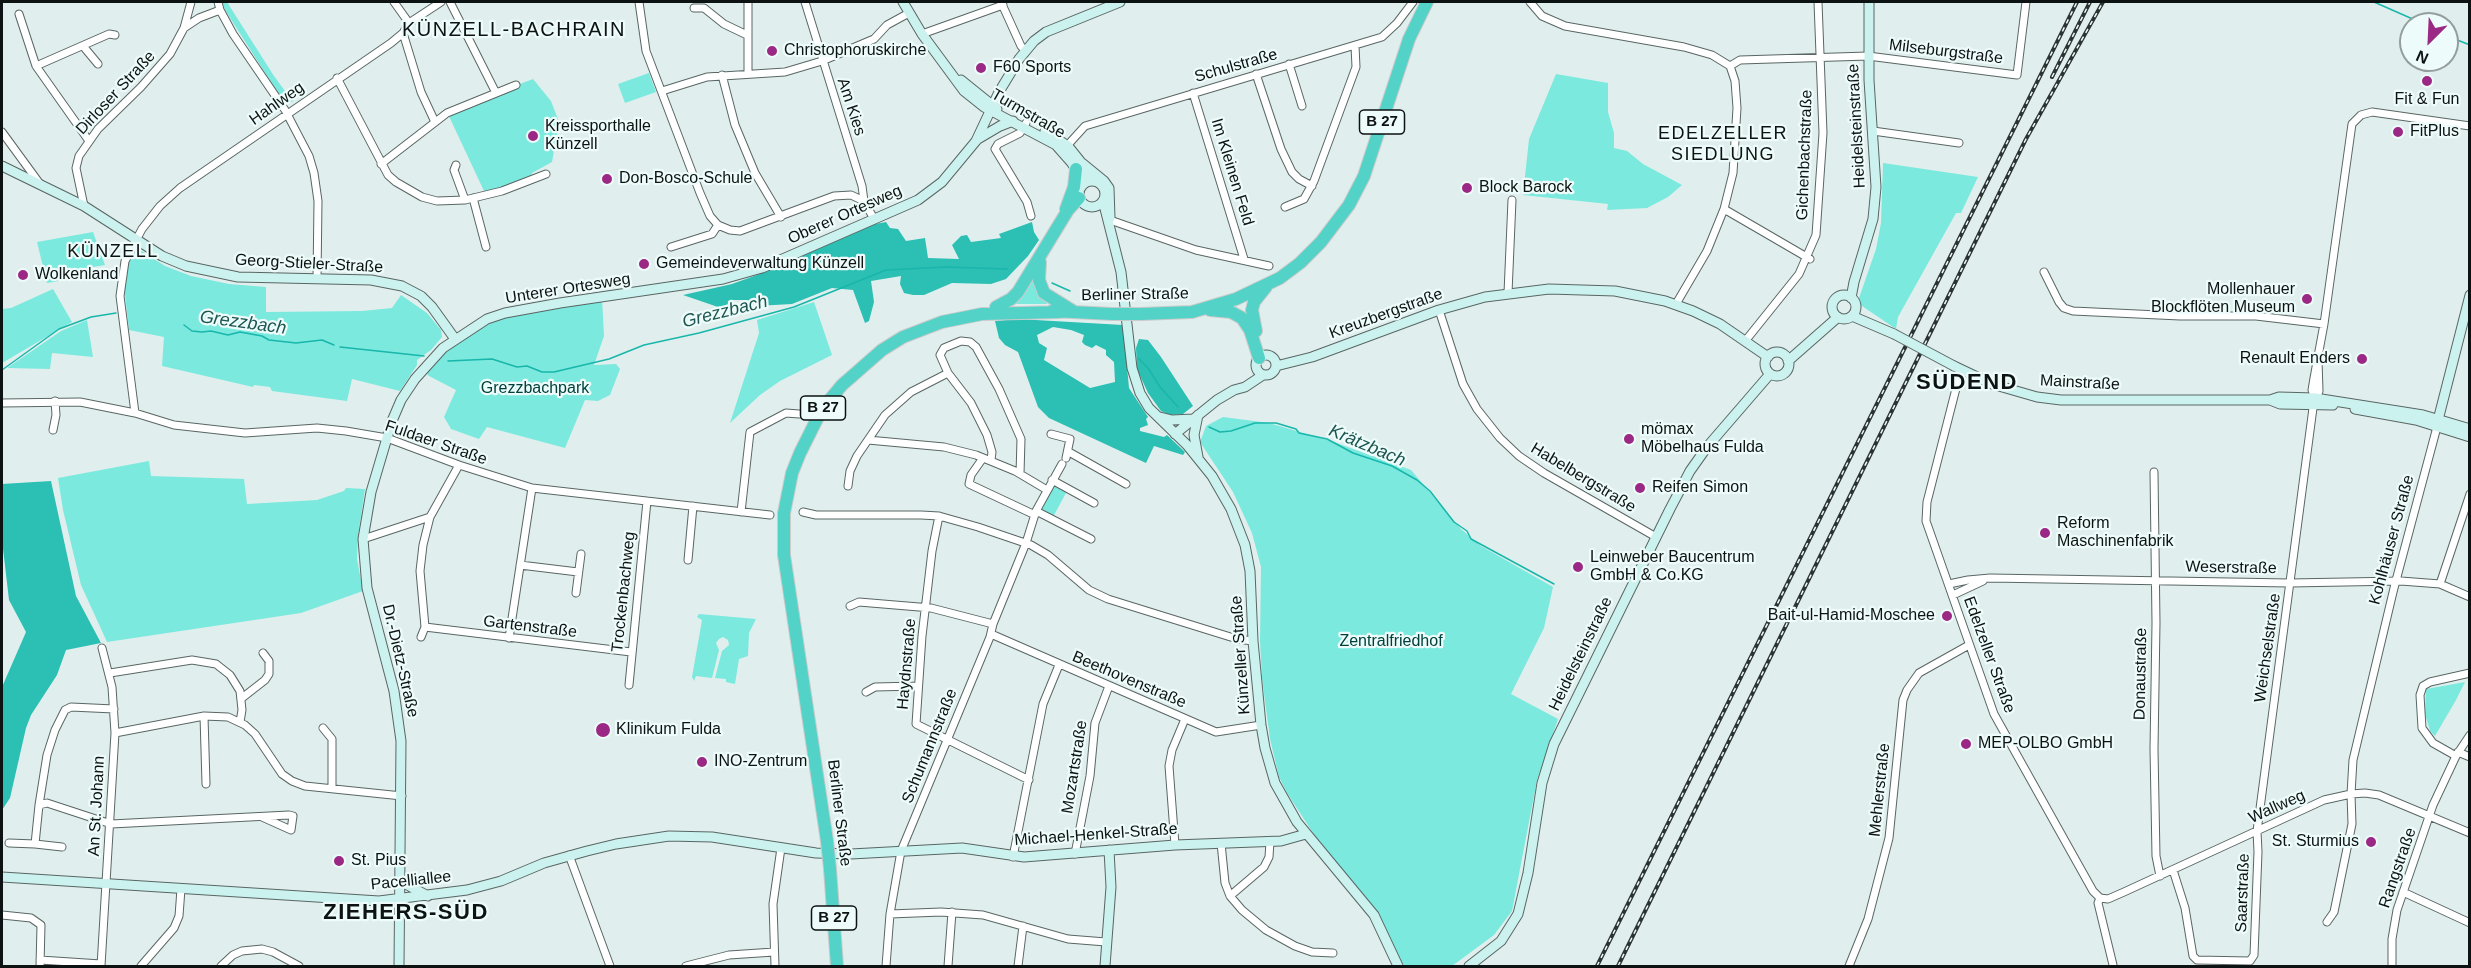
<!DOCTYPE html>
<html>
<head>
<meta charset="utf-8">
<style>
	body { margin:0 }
	#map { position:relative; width:2471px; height:968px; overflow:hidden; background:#e0efed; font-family:Helvetica,sans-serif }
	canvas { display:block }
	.frame { position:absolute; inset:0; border:3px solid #0d1212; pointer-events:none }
	.north { position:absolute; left:2399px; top:12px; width:60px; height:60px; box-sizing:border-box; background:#edfcfa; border:2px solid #939e9d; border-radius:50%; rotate:204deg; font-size:16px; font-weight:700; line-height:24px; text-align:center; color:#0d1212 }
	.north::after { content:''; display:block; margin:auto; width:21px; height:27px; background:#9b2884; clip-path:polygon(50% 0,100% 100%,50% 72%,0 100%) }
</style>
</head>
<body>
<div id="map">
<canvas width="2471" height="968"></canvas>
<div class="frame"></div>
<div class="north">N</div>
</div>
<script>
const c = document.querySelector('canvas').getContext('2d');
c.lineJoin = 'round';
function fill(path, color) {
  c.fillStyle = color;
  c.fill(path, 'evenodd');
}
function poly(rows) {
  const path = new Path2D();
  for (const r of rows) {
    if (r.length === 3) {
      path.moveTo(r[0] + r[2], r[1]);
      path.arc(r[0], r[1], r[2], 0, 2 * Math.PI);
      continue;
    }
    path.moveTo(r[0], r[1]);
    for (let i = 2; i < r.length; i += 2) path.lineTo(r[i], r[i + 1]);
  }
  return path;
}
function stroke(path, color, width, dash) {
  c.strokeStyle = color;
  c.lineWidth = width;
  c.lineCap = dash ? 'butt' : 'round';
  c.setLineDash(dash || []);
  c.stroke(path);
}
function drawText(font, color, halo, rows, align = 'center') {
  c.font = font + ' Helvetica,sans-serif';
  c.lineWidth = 4.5;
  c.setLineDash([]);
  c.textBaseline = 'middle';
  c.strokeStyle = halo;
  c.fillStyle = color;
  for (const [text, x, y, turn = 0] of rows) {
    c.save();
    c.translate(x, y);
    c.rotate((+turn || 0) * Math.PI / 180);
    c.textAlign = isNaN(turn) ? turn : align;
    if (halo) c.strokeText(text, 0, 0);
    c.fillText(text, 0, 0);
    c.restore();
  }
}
fill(poly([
	[222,2,227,2,274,76,291,99,295,100,289,103,281,98,225,10],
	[649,73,656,92,625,103,618,84],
	[1556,74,1608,83,1608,112,1614,133,1614,148,1627,151,1643,164,1682,185,1668,197,1647,208,1607,210,1608,204,1523,195,1529,139],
	[533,79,551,101,559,122,552,162,532,173,530,182,482,197,484,191,447,112],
	[1883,163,1978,177,1961,213,1956,213,1898,317,1896,329,1862,306,1858,301,1876,249,1881,223],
	[93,232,105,265,63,272,64,280,47,283,37,242],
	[140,250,165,266,191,276,229,284,266,287,266,312,362,311,392,308,401,295,427,313,441,330,442,337,431,350,417,360,417,365,400,391,352,379,347,401,272,391,270,387,254,385,253,387,162,366,164,337,129,330,124,286,127,265,134,253],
	[1035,271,1047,304,1010,304],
	[53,289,72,322,2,363,2,309,11,308],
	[602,298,604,336,594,365,616,364,620,369,610,395,598,401,585,400,565,448,487,427,479,439,451,429,444,417,456,390,429,376,423,370,487,319],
	[814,302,832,355,780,381,760,395,730,423,759,333,757,320],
	[87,320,93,357,52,353,50,369,7,368,61,331],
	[1223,417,1269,423,1334,442,1411,470,1461,529,1481,546,1553,587,1544,628,1511,694,1558,719,1537,780,1512,911,1494,935,1452,966,1404,966,1375,909,1315,836,1287,793,1279,777,1270,739,1262,678,1260,641,1261,567,1252,533,1233,492,1200,442,1206,426],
	[149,461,151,476,244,479,247,504,317,500,344,491,346,488,365,489,358,536,357,559,363,591,301,613,107,642,81,585,63,510,58,478],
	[1053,484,1067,491,1052,519,1038,512],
	[699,614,756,619,749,633,748,656,739,659,735,684,726,682,726,679,715,678,722,651,729,645,728,640,723,637,719,639,716,643,719,650,712,678,696,676,694,681,692,677,702,620,697,617],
	[2465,682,2456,700,2435,736,2430,731,2425,714,2426,689]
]), '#7be9de');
fill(poly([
	[886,222,890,228,898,229,906,241,925,238,928,258,959,259,952,245,961,236,967,235,971,242,1001,238,999,234,1032,222,1034,232,1039,240,1028,256,1006,279,991,284,952,283,924,295,913,295,904,293,900,284,901,276,871,281,874,302,869,321,865,323,853,290,832,288,792,304,756,306,748,300,733,300,726,306,718,307,683,295,732,284,768,271,875,224],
	[1018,319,1123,325,1129,388,1148,417,1146,419,1148,425,1140,428,1140,431,1164,437,1167,435,1185,452,1183,455,1154,446,1146,463,1049,418,1038,407,1018,352,1005,345,999,338,995,321],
	[1053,327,1071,330,1084,335,1082,342,1085,345,1092,348,1096,345,1106,350,1106,355,1114,362,1115,382,1090,388,1044,360,1047,348,1039,343,1037,335],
	[1139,339,1148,340,1161,357,1193,406,1183,414,1170,415,1161,411,1148,393,1137,369,1136,348],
	[51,481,76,596,101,643,66,650,57,675,31,715,26,728,10,798,2,810,2,687,26,632,9,600,2,540,2,484]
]), '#2cbfb4');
stroke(poly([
	[2374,2,2424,24],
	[2447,36,2470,45],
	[1052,283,1070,291],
	[184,325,192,331,202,332,211,331,228,335,240,332,262,336,269,340,296,343,322,340,334,345],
	[340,347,424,356],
	[1138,358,1148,368,1160,387,1178,407],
	[448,361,492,359,517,367,527,366,542,372,554,372,609,359,644,345,699,333,794,307,886,270,946,267,1007,269],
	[2,370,59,329,91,317,116,313],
	[1209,427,1220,432,1231,431,1255,423,1276,423,1296,429,1299,433,1327,439,1353,453,1392,466,1417,480,1430,491,1454,522,1467,531,1471,539,1554,584]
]), '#18b6ab', 1.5);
const street = poly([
	[218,2,220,10,233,34,285,110,309,156,314,173,318,201,317,279],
	[394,2,409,23],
	[450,2,496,93],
	[639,2,646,51,700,193,710,216,718,225,730,230,740,231,834,196,851,195,864,201],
	[748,2,748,74],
	[805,2,862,186,864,201,874,219],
	[1001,2,1021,46,1025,50],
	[1530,2,1542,16,1565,26,1684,47,1712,55,1730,66],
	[694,8,704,8,724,24,747,35],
	[19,14,36,66,89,141],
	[184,28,199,18,220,10],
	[403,33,421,92,435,122],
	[922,34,1003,5],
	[83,46,98,64],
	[1289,64,1302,106],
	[36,66,109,34,115,35],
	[1730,66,1740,60,1868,56,2017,75,2026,2],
	[1256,74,1281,149,1292,172,1299,179,1312,186],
	[722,75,735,125,755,173,781,217],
	[337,78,388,175,396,182,422,197,437,201,465,200,502,191,546,174],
	[662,91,707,77,785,72,822,61,874,39,887,25,909,13],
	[1193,93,1244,259],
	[1026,123,1020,133,998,144,995,149,1027,202,1031,216],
	[1873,131,1959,143],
	[2,132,40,184],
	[1065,148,1085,126,1382,37,1397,23,1413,2],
	[381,164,447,113,516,85],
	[456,165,454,170,465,200],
	[473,198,486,247],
	[84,206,76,168,79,156,98,129,141,87,170,54,184,28,191,2],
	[1285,207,1304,199,1314,181,1356,67,1355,46],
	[1724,209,1810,259],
	[1110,220,1196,250,1269,266],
	[671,247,712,234,718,225],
	[2044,272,2059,302,2064,308,2073,311,2180,316,2256,316,2324,324],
	[1508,293,1512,200],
	[1676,304,1707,251,1724,209,1733,173,1737,108,1735,81,1730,66],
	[1439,310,1463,384,1477,409,1500,438,1519,456,1544,473,1656,537],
	[1746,340,1799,274,1816,235,1823,133,1818,2],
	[1961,369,1927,502,1926,521,1994,714,2093,891,2100,898,2098,903,2113,965],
	[2315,398,2312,390,2314,378,2324,324,2352,124,2361,115,2372,112,2470,126],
	[2,403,80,402,135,413,174,425,245,433,317,428,346,431,387,438,459,465,532,488,770,515],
	[135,413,120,296,125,261,142,229,160,206,180,188,391,43,403,33,409,23,441,2],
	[53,430,56,415,55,401],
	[1051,434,1070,439,1066,458],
	[868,440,944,447,976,455,1015,471,1047,490],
	[1069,452,1126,484],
	[983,458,971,475,969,484,1035,515],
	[991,460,992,452,987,435,971,403,948,373,940,355,944,348,961,341,970,342,976,347,999,389,1021,439,1020,474],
	[2154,472,2156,623,2154,749,2156,856,2160,876],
	[1052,480,1094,503],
	[848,486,850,471,857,456,885,415,911,392,948,373],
	[1036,511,1091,539],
	[741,512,750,432,786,413,799,414],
	[803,512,816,515,921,515,939,516,978,527,1031,545,1048,555,1089,590,1108,599,1237,639,1253,641],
	[939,516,932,551,922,636,916,724,1029,780],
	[363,539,430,517],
	[688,560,693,506],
	[520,565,578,572],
	[1949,584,1968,580,1990,578,2290,583,2401,581,2440,584,2470,597],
	[2440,584,2470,494],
	[576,593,581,554],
	[1953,595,1983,581],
	[850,606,859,602,931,608,993,624],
	[425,627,631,652],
	[991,634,1216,732,1261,725],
	[421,637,425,627,420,571,423,545,430,517,459,465],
	[509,638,532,488],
	[110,673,192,660,216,664,230,675,240,691,242,710,240,722],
	[629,685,647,501],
	[866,692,875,687,917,686],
	[242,698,265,680,269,674,269,661,263,653],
	[114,709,71,707,65,710,55,730,47,755,39,805,47,803,111,824,289,815,293,816,291,830,262,817],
	[204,716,206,784],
	[323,728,332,739,332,788],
	[115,733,204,716,228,717,245,725,255,734,282,774,292,781,305,786,402,796],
	[2458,752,2470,757],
	[2456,756,2433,743,2422,728,2420,695,2423,686,2430,682,2470,673],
	[39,805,35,844,62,847],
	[9,843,35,844],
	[1221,843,1225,883,1230,896,1242,910,1266,930,1295,946,1312,952,1333,953],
	[1175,845,1169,766,1172,750,1185,719],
	[1075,854,1090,776,1095,723,1109,686],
	[569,855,610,966],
	[1013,857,1043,704,1059,665],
	[2173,870,2185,908,2193,956,2197,960,2250,961,2254,955,2258,852,2257,831,2313,408,2319,391,2318,360],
	[2403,892,2470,923],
	[1230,896,1264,867,1269,857,1270,842],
	[2100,898,2108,899,2124,892,2324,800,2351,794,2365,793,2379,795,2470,833],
	[890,914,941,912,983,915,1068,939,1106,942],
	[2,915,31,918,41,925,40,966],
	[2327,922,2334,912,2352,824,2351,794,2353,760,2394,588,2437,427],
	[40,960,101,964],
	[101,966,115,733,112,687,102,648],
	[141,966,174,928,179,916,181,889],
	[221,966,233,955,242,951,262,949,273,952,299,966],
	[686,966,729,955,774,952],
	[775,966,773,904,781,848],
	[886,966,890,914,901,851,990,637,993,624,1026,543,1036,511,1062,464],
	[948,966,952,912],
	[1018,966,1023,926],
	[1849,966,1868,919,1889,838,1903,700,1907,690,1919,673,1969,645],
	[2392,966,2392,939,2397,910,2433,805,2456,756,2470,735]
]);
const secondary = poly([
	[903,2,922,34,964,91,984,107,1056,145,1071,162,1079,174,1082,185],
	[961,80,997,109],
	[1045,131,1068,146,1080,161,1084,172,1092,181],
	[978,139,1000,126,1013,121],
	[1082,163,1104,181,1109,188,1110,218],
	[2,166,84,206,162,256,186,266,238,277,371,280,402,286,421,296,432,307,455,339],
	[1092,194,13],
	[1103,201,1121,272,1132,368,1140,393,1149,408,1187,445,1212,476,1231,509,1245,545,1250,571,1253,641,1261,725,1265,748,1275,783,1297,822,1374,915,1398,966],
	[1844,307,12],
	[1851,298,1854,282,1873,219,1876,187,1869,80,1869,2],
	[1852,316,1894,334],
	[1777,364,12],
	[1266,365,10],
	[1788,361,1838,317],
	[1276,366,1312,357,1439,310,1485,297,1549,289,1615,291,1665,301,1693,311,1720,324,1768,357],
	[1954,366,1992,384,2037,397,2061,400,2270,400,2279,397,2315,398,2423,415,2470,429],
	[2270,400,2280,404,2333,405],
	[2355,409,2416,420,2470,437],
	[1160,417,1172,420,1193,419],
	[2437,424,2470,295],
	[1175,434,1217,400,1234,390,1245,387,1263,375],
	[1198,457,1194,435,1198,415],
	[2,877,379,901,467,890,501,881,544,863,587,851,616,844,669,836,712,837,816,853,851,854,962,848,1024,857,1175,845,1281,841,1306,834],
	[398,880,428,896],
	[399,966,401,741,394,691,367,588,363,539,371,492,392,421,401,400,415,379,443,348,487,319,505,313,560,303,723,279,762,268,918,200,942,182,976,141,999,92,1019,59,1034,41,1046,32,1120,2],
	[1105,966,1111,887,1109,850],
	[1469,966,1501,941,1518,914,1528,873,1542,783,1554,744,1670,509,1690,471,1707,447,1770,374]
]);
const highway = poly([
	[1066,209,1074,187,1076,169],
	[1040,262,1039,280,1044,293,1073,311],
	[996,307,1011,299,1018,292,1068,210,1079,198],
	[1210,310,1231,312,1242,318,1250,330,1259,358],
	[1052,311,1112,314],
	[1141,314,1192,312,1236,299,1280,278,1300,263,1321,242,1349,205,1364,176,1409,39,1427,2],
	[1256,331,1252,310,1254,302,1266,287],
	[827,841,784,555,784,513,792,473,800,453,822,409,842,385,882,350,903,337,942,322,982,314,1060,312],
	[830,869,837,966]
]);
stroke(street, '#596664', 9);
stroke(secondary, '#596664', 11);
stroke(highway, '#cacbcb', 14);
stroke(street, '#fff', 7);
stroke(secondary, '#cbf2ee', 9);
stroke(highway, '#53d3c8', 12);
const rail = poly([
	[2052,77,2090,2],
	[1597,966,2077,2],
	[1618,966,2026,139,2103,2]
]);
stroke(rail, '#2c3333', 4);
stroke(rail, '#edfcfa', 1.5, [4.5]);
const secondaryBridge = poly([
	[1894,334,1954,366]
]);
const highwayBridge = poly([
	[1112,314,1141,314],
	[827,841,830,869]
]);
stroke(secondaryBridge, '#596664', 11, []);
stroke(highwayBridge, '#cacbcb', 14, []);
stroke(secondaryBridge, '#cbf2ee', 9);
stroke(highwayBridge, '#53d3c8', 12);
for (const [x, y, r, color] of [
	[772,51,6,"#9b2884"],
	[981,68,6,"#9b2884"],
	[2427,81,6,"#9b2884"],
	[2398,132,6,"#9b2884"],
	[533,136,6,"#9b2884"],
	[607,179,6,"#9b2884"],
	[1467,188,6,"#9b2884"],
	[644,264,6,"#9b2884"],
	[23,275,6,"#9b2884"],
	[2307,299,6,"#9b2884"],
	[2362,359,6,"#9b2884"],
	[1629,439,6,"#9b2884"],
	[1640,488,6,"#9b2884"],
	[2045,533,6,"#9b2884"],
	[1578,567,6,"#9b2884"],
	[1947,616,6,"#9b2884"],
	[603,730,8,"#9b2884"],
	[1966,744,6,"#9b2884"],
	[702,762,6,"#9b2884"],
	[2371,842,6,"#9b2884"],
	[339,861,6,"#9b2884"]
]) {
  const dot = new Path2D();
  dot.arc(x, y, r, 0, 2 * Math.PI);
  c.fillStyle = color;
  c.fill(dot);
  stroke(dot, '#edfcfa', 2);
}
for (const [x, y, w] of [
	[1382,122,45],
	[823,408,45],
	[834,918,45]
]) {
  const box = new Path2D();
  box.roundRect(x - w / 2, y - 12, w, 24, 4.5);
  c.fillStyle = '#edfcfa';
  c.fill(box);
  stroke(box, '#0d1212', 1.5);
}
drawText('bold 15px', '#0d1212', null, [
	["B 27",1382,122],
	["B 27",823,408],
	["B 27",834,918]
]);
drawText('16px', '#0d1212', '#edfcfa', [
	["Christophoruskirche",784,51],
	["F60 Sports",993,68],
	["Fit & Fun",2427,100,"center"],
	["Kreissporthalle",545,127],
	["Künzell",545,145],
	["FitPlus",2410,132],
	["Don-Bosco-Schule",619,179],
	["Block Barock",1479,188],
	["Gemeindeverwaltung Künzell",656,264],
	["Wolkenland",35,275],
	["Mollenhauer",2295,290,"right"],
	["Blockflöten Museum",2295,308,"right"],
	["Renault Enders",2350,359,"right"],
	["mömax",1641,430],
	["Möbelhaus Fulda",1641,448],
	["Reifen Simon",1652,488],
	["Reform",2057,524],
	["Maschinenfabrik",2057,542],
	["Leinweber Baucentrum",1590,558],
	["GmbH & Co.KG",1590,576],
	["Bait-ul-Hamid-Moschee",1935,616,"right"],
	["Klinikum Fulda",616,730],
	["MEP-OLBO GmbH",1978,744],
	["INO-Zentrum",714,762],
	["St. Sturmius",2359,842,"right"],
	["St. Pius",351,861]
], 'left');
drawText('16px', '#0d1212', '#edfcfa', [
	["Milseburgstraße",1946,52,7],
	["Schulstraße",1236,66,-16],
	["Dirloser Straße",116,93,-47],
	["Hahlweg",277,104,-35],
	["Am Kies",851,107,72],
	["Turmstraße",1028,114,30],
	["Heidelsteinstraße",1857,126,-93],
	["Gichenbachstraße",1805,155,-88],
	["Im Kleinen Feld",1232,172,73],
	["Oberer Ortesweg",845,215,-24],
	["Georg-Stieler-Straße",309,264,3],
	["Unterer Ortesweg",568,289,-9],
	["Berliner Straße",1135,295,-1],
	["Kreuzbergstraße",1386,314,-20],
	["Mainstraße",2080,383,3],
	["Fuldaer Straße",436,443,19],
	["Habelbergstraße",1583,478,31],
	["Kohlhäuser Straße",2392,540,-75],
	["Weserstraße",2231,568,1],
	["Trockenbachweg",624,592,-84],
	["Gartenstraße",530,627,7],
	["Weichselstraße",2268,648,-82],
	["Heidelsteinstraße",1581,654,-64],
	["Künzeller Straße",1241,655,-94],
	["Edelzeller Straße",1989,655,70],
	["Dr.-Dietz-Straße",400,661,77],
	["Haydnstraße",907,664,-85],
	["Donaustraße",2141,674,-89],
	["Beethovenstraße",1129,680,23],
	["Schumannstraße",930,746,-68],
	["Mozartstraße",1075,767,-81],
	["Mehlerstraße",1880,790,-84],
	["An St. Johann",97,806,-87],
	["Wallweg",2277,807,-24],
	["Berliner Straße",839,813,83],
	["Michael-Henkel-Straße",1096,835,-4],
	["Rangstraße",2398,868,-71],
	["Pacelliallee",411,881,-6],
	["Saarstraße",2243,893,-88]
]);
drawText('16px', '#00403c', '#edfcfa', [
	["Grezzbachpark",535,389],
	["Zentralfriedhof",1391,642]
]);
c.letterSpacing = '1.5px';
drawText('18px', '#0d1212', '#edfcfa', [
	["EDELZELLER",1723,134],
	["SIEDLUNG",1723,155],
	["KÜNZELL",113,252]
]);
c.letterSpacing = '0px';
drawText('italic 18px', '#1d5651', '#edfcfa', [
	["Grezzbach",725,312,-14],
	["Grezzbach",243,323,8],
	["Krätzbach",1367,446,23]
]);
c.letterSpacing = '1.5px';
drawText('20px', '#0d1212', '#edfcfa', [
	["KÜNZELL-BACHRAIN",514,30]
]);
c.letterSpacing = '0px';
c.letterSpacing = '1.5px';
drawText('bold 22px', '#0d1212', '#edfcfa', [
	["SÜDEND",1967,383],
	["ZIEHERS-SÜD",406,913]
]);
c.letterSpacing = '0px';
</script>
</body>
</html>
